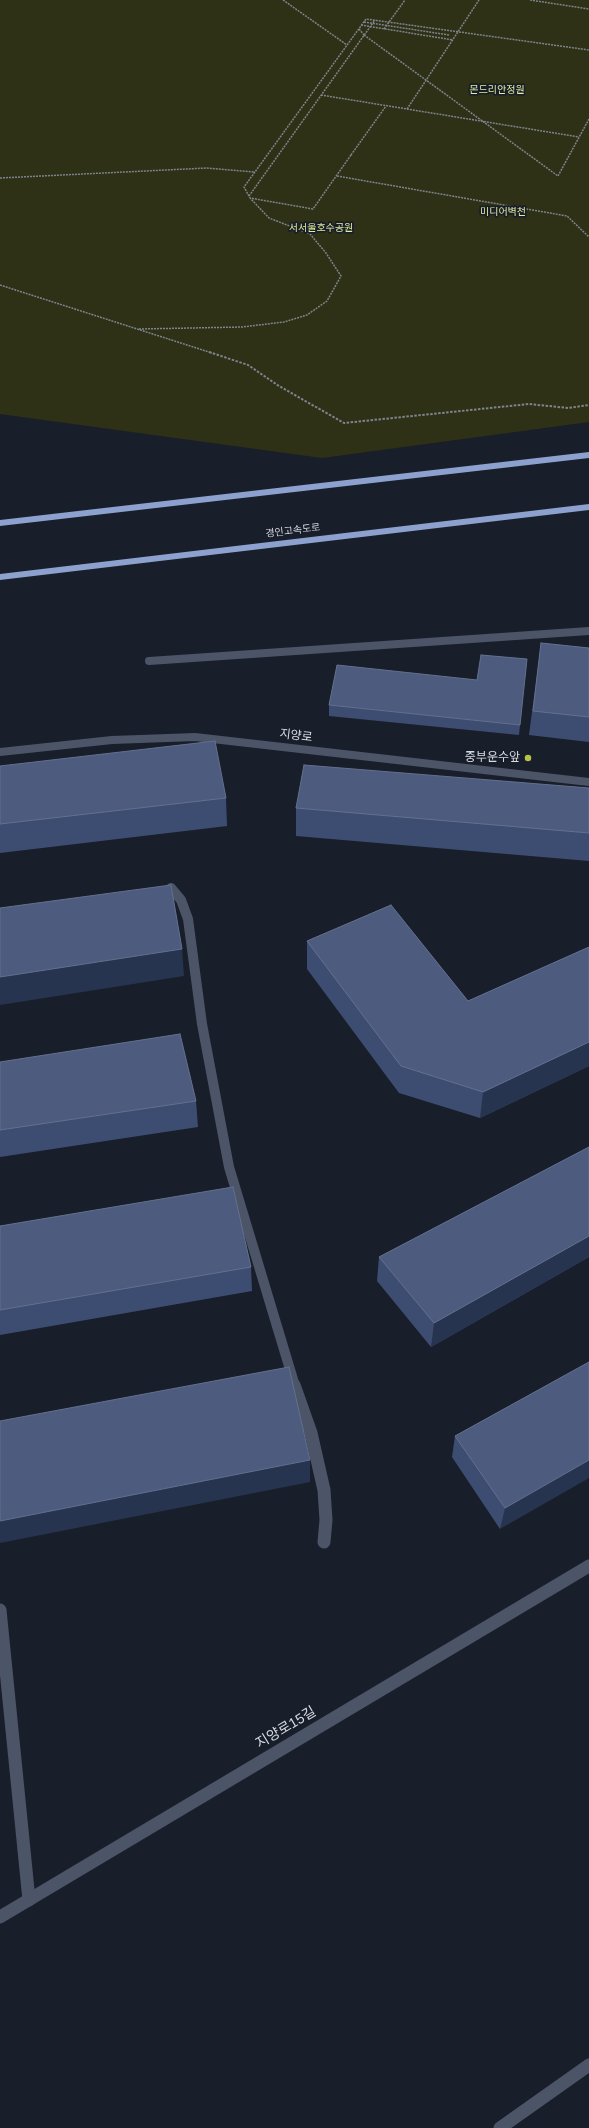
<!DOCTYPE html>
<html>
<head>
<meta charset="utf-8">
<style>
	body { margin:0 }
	canvas { display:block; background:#181e2a }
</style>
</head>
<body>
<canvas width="589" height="2128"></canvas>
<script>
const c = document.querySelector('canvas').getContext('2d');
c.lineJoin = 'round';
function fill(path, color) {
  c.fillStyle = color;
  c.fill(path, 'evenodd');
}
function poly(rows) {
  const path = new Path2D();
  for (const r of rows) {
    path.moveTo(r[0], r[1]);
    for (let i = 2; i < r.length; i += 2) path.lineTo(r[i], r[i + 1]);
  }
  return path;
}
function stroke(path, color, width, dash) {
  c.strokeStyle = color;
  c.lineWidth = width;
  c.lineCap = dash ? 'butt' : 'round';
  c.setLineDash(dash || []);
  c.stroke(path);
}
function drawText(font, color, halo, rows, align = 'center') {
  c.font = font + ' Helvetica,"Noto Sans KR",sans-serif';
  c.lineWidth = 3.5;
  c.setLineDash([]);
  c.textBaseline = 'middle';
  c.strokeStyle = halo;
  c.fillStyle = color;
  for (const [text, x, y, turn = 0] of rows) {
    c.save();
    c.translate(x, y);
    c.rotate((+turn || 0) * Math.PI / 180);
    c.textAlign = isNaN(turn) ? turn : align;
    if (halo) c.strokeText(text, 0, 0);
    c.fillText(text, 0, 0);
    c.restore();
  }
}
fill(poly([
	[0,0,589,0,589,422,322,458,0,414]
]), '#2e3115');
stroke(poly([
	[283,0,347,45],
	[530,0,589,9],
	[364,22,449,35],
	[361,25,453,40],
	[359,29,364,35],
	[321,95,579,137],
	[407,109,479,0],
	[351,155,313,209,250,198,244,187,366,19,589,50],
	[337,176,567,216,589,237],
	[558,176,589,119],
	[0,178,207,168,255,172],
	[249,196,375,20],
	[0,285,212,353],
	[139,329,242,327,284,322,307,315,327,301,341,276,326,253,310,234,269,218,250,198]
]), '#7e838d', 1.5, [2, 1]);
stroke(poly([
	[209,352,248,365,279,386,344,423,529,404,568,408,589,405]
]), '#7e838d', 2, [2.5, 1.5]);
stroke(poly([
	[149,661,589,631]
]), '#4c5467', 8);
stroke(poly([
	[171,888,181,900,188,919,202,1024,229,1167,295,1386]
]), '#4c5467', 10);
stroke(poly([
	[294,1385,311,1433,324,1490,326,1520,324,1542],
	[0,1610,29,1900]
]), '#4c5467', 13);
stroke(poly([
	[0,1917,589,1566],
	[500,2128,589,2065]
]), '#4c5467', 13);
stroke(poly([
	[0,752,112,740,195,737,589,782]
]), '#4c5467', 8);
fill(poly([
	[589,452,589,458,0,526,0,520,589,452],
	[589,504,589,510,0,580,0,574,589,504]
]), '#8ca1ce');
stroke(poly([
	[384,29,405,0],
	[364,35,558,176],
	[351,155,386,106]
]), '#7e838d', 1.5, [2, 1]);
fill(poly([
	[541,643,589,648,589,742,529,735],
	[329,705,520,725,519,735,329,716],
	[0,766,226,798,227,826,0,853],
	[589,788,589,861,296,836,296,808],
	[307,941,468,1001,589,947,589,1066,480,1118,399,1093,307,969],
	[0,1062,196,1101,198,1127,0,1157],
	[589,1147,589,1257,431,1347,377,1281,379,1257],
	[0,1226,251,1267,252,1291,0,1335],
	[589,1362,500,1529,452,1457,455,1436]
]), '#3d4d72');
fill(poly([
	[182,949,184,976,0,1005,0,977],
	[589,1042,589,1066,480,1118,483,1092],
	[589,1236,589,1257,431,1347,434,1323],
	[310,1460,310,1482,0,1543,0,1521],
	[589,1460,589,1478,500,1529,505,1508]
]), '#273450');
const building = poly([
	[541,643,589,648,589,717,533,711,541,643],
	[481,655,527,659,520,725,329,705,337,665,477,680,481,655],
	[215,741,226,798,0,824,0,766,215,741],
	[304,765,589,788,589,833,296,808,304,765],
	[171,885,182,949,0,977,0,908,171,885],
	[391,905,468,1001,589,947,589,1042,483,1092,401,1066,307,941,391,905],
	[180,1034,196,1101,0,1130,0,1062,180,1034],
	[589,1147,589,1236,434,1323,379,1257,589,1147],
	[233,1187,251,1267,0,1310,0,1226,233,1187],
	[589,1362,589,1460,505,1508,455,1436,589,1362],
	[289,1367,310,1460,0,1521,0,1421,289,1367]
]);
fill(building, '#4d5c7e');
stroke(building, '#63708e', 1);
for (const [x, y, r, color] of [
	[528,758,4,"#b6c249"]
]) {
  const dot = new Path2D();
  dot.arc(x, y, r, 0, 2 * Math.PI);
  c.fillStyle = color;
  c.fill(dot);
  stroke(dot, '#181e2a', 1.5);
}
drawText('10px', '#e2ec9d', '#181e2a', [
	["몬드리안정원",497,90],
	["미디어벽천",503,212],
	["서서울호수공원",321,228]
]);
drawText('10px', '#d7dbe3', '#181e2a', [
	["경인고속도로",293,531,-7]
]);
drawText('12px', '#d7dbe3', '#181e2a', [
	["지양로",296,736,7]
]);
drawText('12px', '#d7dbe3', '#181e2a', [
	["중부운수앞",520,758]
], 'right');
drawText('14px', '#d7dbe3', '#181e2a', [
	["지양로15길",286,1728,-31]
]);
</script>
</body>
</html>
